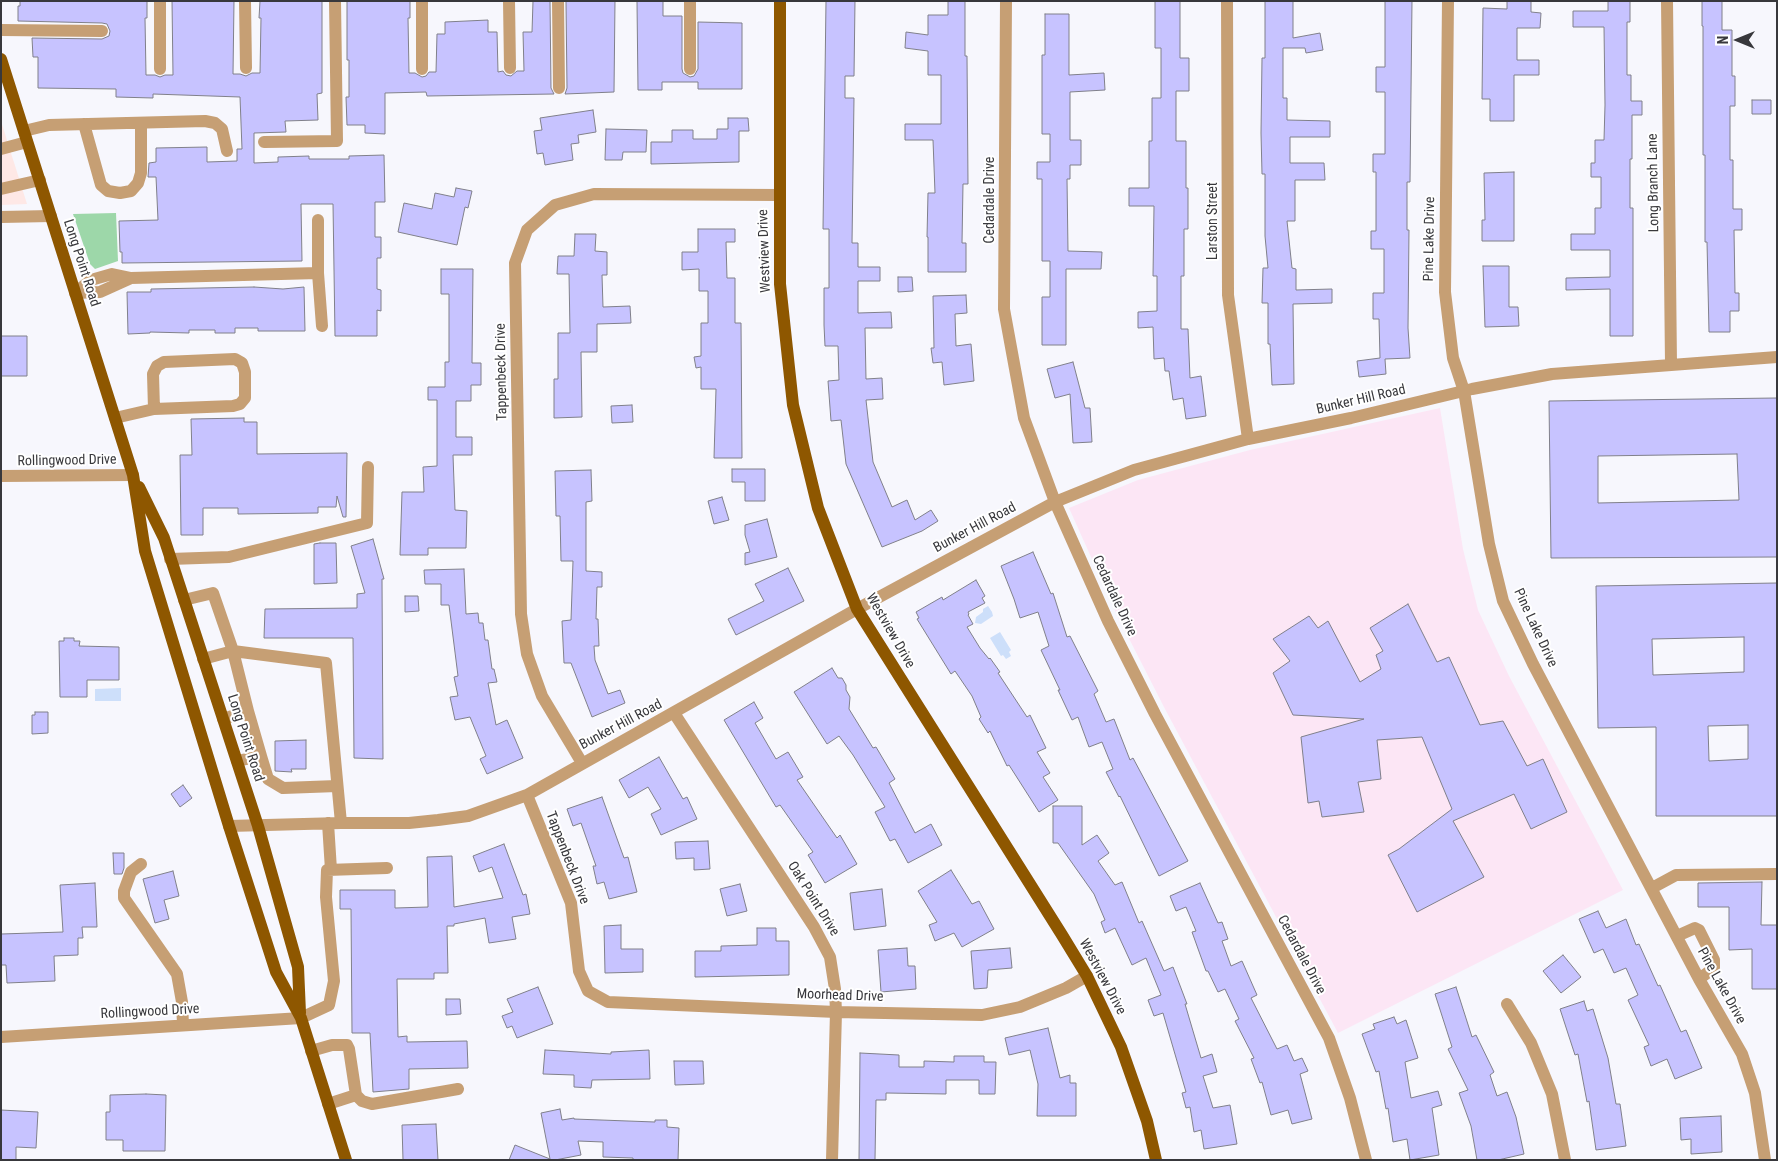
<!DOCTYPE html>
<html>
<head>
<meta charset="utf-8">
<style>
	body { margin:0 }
	#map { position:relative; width:1778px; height:1161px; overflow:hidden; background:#f7f7fd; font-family:"Roboto Condensed",sans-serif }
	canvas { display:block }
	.frame { position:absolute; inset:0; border:2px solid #38383c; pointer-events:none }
	.north { position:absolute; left:1713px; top:15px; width:50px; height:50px; -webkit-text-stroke:4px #fff; paint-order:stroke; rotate:270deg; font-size:14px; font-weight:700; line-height:20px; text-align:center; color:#38383c }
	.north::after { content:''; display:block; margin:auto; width:18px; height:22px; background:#38383c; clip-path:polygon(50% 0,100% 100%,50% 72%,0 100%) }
</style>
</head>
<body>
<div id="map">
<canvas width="1778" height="1161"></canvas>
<div class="frame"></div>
<div class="north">N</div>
</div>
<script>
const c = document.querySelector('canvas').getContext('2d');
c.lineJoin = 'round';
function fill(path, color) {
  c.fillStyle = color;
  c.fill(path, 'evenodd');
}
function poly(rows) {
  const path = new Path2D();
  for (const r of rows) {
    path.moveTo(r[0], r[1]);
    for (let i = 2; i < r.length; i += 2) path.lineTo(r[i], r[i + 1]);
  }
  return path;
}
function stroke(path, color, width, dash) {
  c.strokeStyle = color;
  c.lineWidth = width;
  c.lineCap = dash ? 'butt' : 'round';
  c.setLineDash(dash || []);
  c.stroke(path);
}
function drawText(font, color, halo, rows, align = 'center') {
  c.font = font + ' "Roboto Condensed",sans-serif';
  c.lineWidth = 4;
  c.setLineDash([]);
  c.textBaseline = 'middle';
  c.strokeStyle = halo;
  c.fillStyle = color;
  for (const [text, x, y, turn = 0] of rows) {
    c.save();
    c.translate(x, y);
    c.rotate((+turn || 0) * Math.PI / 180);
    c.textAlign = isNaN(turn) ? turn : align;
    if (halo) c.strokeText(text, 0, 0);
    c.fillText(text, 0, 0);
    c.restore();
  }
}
fill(poly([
	[1,121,27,204,1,205]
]), '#fee8e6');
fill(poly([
	[1440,408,1463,549,1478,610,1509,676,1623,890,1338,1033,1165,709,1118,617,1069,508,1138,480,1250,450]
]), '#fce6f5');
fill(poly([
	[116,213,118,261,95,269,90,264,73,214]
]), '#9dd7a9');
fill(poly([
	[988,606,992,612,993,616,981,624,975,623,976,617,983,612,983,609],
	[1000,632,1011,650,1009,652,1011,656,1006,659,1003,655,1001,656,990,638],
	[121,688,121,701,95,701,95,689]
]), '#cddffa');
const building = poly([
	[20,1,147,1,147,18,145,18,146,75,155,75,160,77,165,75,173,75,172,1,234,1,233,74,240,74,246,76,252,73,260,73,261,18,259,18,260,1,322,1,322,93,317,94,318,120,285,121,286,132,254,133,254,163,278,162,278,157,309,156,309,159,349,159,349,156,384,155,385,202,375,202,375,237,381,237,381,258,377,258,377,289,381,290,381,311,377,310,377,336,335,336,333,204,301,204,302,261,122,263,122,252,120,252,119,221,158,220,156,177,148,177,149,163,156,162,156,148,207,147,207,162,237,161,237,149,242,149,240,97,153,94,153,98,116,97,116,89,38,88,38,57,33,57,32,38,102,39,109,36,110,31,107,24,102,23,18,21,18,6,20,6,20,1],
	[347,1,410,1,410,18,408,18,409,73,415,73,422,77,426,76,429,72,436,72,437,34,445,34,445,22,488,20,488,32,497,32,498,72,503,71,506,75,511,76,517,71,524,71,523,32,532,32,533,1,550,1,551,88,554,94,427,96,426,92,385,93,385,134,365,133,365,125,347,125,346,97,349,97,349,60,347,60,347,1],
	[566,1,615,1,614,92,565,94,567,88,566,1],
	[637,1,663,1,663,16,682,16,682,69,683,73,690,77,694,76,698,69,698,22,742,23,742,89,698,89,698,82,662,82,662,90,638,90,637,1],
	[826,1,855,1,854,76,845,76,845,98,854,98,852,243,858,243,858,267,880,267,880,281,858,281,858,313,891,312,892,328,865,328,866,379,882,378,883,399,866,400,873,462,892,507,907,500,915,520,931,510,938,521,922,531,882,547,846,464,841,420,831,421,828,381,839,380,838,346,825,346,824,325,824,288,829,288,829,229,823,229,826,1],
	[948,1,965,1,965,56,967,56,968,184,963,184,962,243,966,243,966,272,928,272,928,237,927,237,928,193,935,193,933,140,905,140,905,124,941,124,941,75,928,75,928,51,905,48,906,32,928,35,928,15,948,15,948,1],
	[1155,1,1180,1,1180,58,1189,58,1189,91,1176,91,1176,141,1186,141,1186,188,1188,188,1188,229,1184,229,1184,276,1181,276,1181,329,1188,329,1190,378,1201,376,1206,416,1186,419,1183,398,1173,400,1169,371,1165,371,1164,358,1154,359,1153,327,1138,328,1138,312,1157,311,1157,276,1153,276,1154,206,1129,206,1129,188,1149,188,1149,141,1152,141,1152,98,1161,98,1161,48,1155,48,1155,1],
	[1265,1,1293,1,1293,38,1320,33,1323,50,1306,53,1305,48,1283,48,1283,98,1287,98,1287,120,1330,121,1330,137,1290,137,1290,163,1324,163,1325,180,1295,180,1295,221,1287,221,1292,268,1296,269,1296,290,1332,289,1332,303,1293,304,1294,384,1272,385,1270,344,1268,344,1268,303,1262,303,1263,268,1268,268,1265,236,1265,174,1262,174,1261,133,1262,58,1265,58,1265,1],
	[1385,1,1412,1,1410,182,1407,182,1407,230,1409,230,1408,328,1410,358,1385,359,1386,374,1359,377,1357,361,1380,358,1379,319,1373,319,1373,293,1384,293,1384,249,1371,249,1371,231,1376,231,1376,172,1373,172,1373,154,1385,154,1385,92,1376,92,1376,67,1385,67,1385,1],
	[1507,1,1531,1,1531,12,1541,13,1540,28,1517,28,1517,60,1539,60,1539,75,1514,75,1514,121,1490,121,1490,99,1482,99,1483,8,1507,9,1507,1],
	[1608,1,1630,1,1630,22,1627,22,1627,75,1631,75,1631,101,1642,101,1642,115,1632,115,1632,159,1630,159,1630,208,1633,208,1633,336,1610,336,1610,289,1566,290,1566,278,1610,277,1610,250,1571,250,1571,234,1595,234,1595,208,1601,208,1601,177,1591,177,1591,163,1595,163,1595,140,1604,140,1605,105,1604,27,1573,27,1573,11,1608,11,1608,1],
	[1702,1,1722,1,1722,30,1732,30,1732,76,1735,76,1735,106,1730,106,1730,160,1733,160,1733,209,1742,209,1742,230,1734,230,1735,293,1739,293,1739,311,1730,311,1730,332,1709,332,1707,242,1705,242,1705,155,1703,155,1703,26,1702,26,1702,1],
	[1045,14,1069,14,1069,75,1104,73,1105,90,1070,92,1070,140,1081,140,1081,165,1070,165,1070,179,1067,179,1068,251,1102,252,1101,269,1066,269,1066,345,1042,345,1042,297,1050,297,1050,261,1042,261,1042,179,1037,179,1037,162,1050,162,1050,134,1042,134,1042,55,1045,55,1045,14],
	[1752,100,1771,100,1771,114,1752,114,1752,100],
	[593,110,596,132,578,135,579,143,571,144,573,160,545,165,543,153,537,154,534,131,542,130,540,118,593,110],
	[728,118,748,118,749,131,739,131,739,162,651,164,651,142,672,142,672,130,693,130,693,139,717,139,717,129,728,129,728,118],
	[606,129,647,130,646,152,623,152,622,160,605,160,606,129],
	[1514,172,1514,241,1482,241,1482,220,1485,220,1484,173,1514,172],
	[456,188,472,191,468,208,465,207,457,245,398,232,404,203,432,209,435,193,454,197,456,188],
	[698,229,735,229,735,242,726,242,727,278,735,278,735,323,741,323,742,458,714,458,716,389,701,389,701,367,696,368,694,357,701,356,701,323,708,323,708,291,699,291,699,269,682,270,682,252,698,252,698,229],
	[575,234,596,234,595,251,607,252,607,275,602,275,603,307,630,306,631,323,597,324,597,352,581,352,582,417,554,418,554,379,558,379,558,333,570,333,569,274,557,274,558,256,574,256,575,234],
	[1483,266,1509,266,1509,307,1518,307,1519,326,1485,327,1483,266],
	[441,269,473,269,472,363,481,363,481,385,471,385,471,401,456,401,456,437,472,437,472,455,453,455,455,510,467,511,466,548,428,548,428,555,400,555,402,492,424,492,423,467,437,466,437,400,428,400,428,387,445,387,445,362,449,362,449,294,441,294,441,269],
	[898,277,912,277,913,291,898,292,898,277],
	[254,287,283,289,304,287,305,331,258,331,258,328,235,328,235,333,215,333,215,330,189,330,189,333,150,332,150,333,128,334,127,292,151,292,151,289,254,287],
	[966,295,967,313,955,314,956,346,971,344,974,381,944,385,942,362,933,363,931,348,934,348,933,296,966,295],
	[1,336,27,336,27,376,1,376,1,336],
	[1073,362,1085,408,1090,408,1092,442,1073,443,1070,394,1055,398,1047,369,1073,362],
	[1777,398,1777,557,1551,558,1549,401,1777,398],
	[1737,454,1739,500,1598,503,1598,456,1737,454],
	[632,405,633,422,612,423,611,406,632,405],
	[244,418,244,422,257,422,257,454,347,453,346,517,343,517,337,496,336,507,318,507,318,513,238,514,238,508,203,508,203,535,181,535,180,455,192,455,191,419,244,418],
	[732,469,765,469,765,501,745,501,745,482,732,482,732,469],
	[591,470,592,501,586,502,586,571,602,572,602,587,597,587,596,619,598,619,599,646,594,646,595,660,608,694,620,690,625,703,592,717,571,663,564,663,562,621,571,620,573,561,561,561,560,516,556,516,555,471,591,470],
	[722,497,729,520,714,524,708,501,722,497],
	[767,519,777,557,745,565,745,553,750,552,745,535,745,525,767,519],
	[373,539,384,579,382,579,383,759,354,758,353,638,264,638,265,609,357,608,357,594,365,593,351,546,373,539],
	[320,543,336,543,337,583,314,584,314,544,320,543],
	[1033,552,1051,594,1053,593,1067,637,1070,636,1098,691,1094,694,1106,722,1114,719,1130,760,1133,758,1188,861,1159,876,1120,796,1119,797,1106,772,1113,769,1102,742,1089,747,1078,717,1072,720,1058,690,1060,690,1041,650,1049,646,1038,612,1020,618,1014,599,1001,566,1033,552],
	[788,568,804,601,736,635,728,619,764,601,755,584,788,568],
	[464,569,466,614,478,613,479,623,483,623,485,640,488,640,492,669,494,669,497,682,488,683,496,725,507,720,523,758,487,774,480,759,486,756,470,717,455,720,450,697,458,696,454,677,458,676,449,605,441,605,441,584,425,584,424,570,464,569],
	[976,580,985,596,982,598,985,603,968,612,969,614,968,615,973,624,967,627,980,648,989,659,990,658,1000,672,998,673,1027,717,1030,715,1046,748,1037,752,1050,773,1043,777,1058,800,1039,812,1009,765,1007,766,990,731,988,733,979,719,981,717,972,696,955,671,951,674,917,619,919,618,916,612,942,597,943,600,976,580],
	[1777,583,1777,816,1656,816,1656,727,1598,728,1596,586,1777,583],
	[1744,637,1744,672,1653,675,1652,639,1744,637],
	[1748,725,1748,759,1709,761,1708,726,1748,725],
	[405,596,418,596,419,611,405,612,405,596],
	[1408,604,1437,662,1449,657,1480,725,1503,721,1527,766,1543,759,1567,812,1531,829,1514,794,1453,821,1484,877,1417,912,1388,855,1399,849,1452,809,1422,737,1377,740,1381,779,1358,782,1364,812,1322,817,1319,801,1308,803,1301,737,1364,719,1293,715,1273,673,1290,661,1273,639,1309,616,1318,628,1328,621,1360,682,1381,669,1376,655,1383,651,1370,628,1408,604],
	[64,638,74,638,74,641,80,641,79,646,119,647,119,680,87,680,87,697,60,697,59,641,64,641,64,638],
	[832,668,838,678,842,678,846,685,846,690,850,697,849,709,873,748,876,747,895,779,889,783,915,833,931,824,942,845,908,863,895,839,890,841,875,812,885,807,853,755,839,736,827,744,794,692,832,668],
	[754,702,763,718,755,723,776,759,788,752,803,777,797,780,837,838,840,835,857,864,825,883,808,855,813,852,780,805,776,807,724,720,754,702],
	[35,712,48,712,48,733,32,734,32,715,35,715,35,712],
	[306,740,306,769,291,769,292,772,275,771,275,741,306,740],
	[659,757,683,799,687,797,697,819,661,835,651,814,661,809,648,787,629,798,619,780,659,757],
	[183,785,192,798,180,807,171,794,183,785],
	[602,797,624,858,628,857,637,892,609,899,604,882,597,884,593,866,596,866,581,823,573,826,567,809,602,797],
	[1053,806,1082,806,1082,845,1097,835,1109,853,1098,861,1115,885,1122,882,1139,923,1142,921,1164,971,1173,967,1187,1004,1185,1004,1201,1058,1212,1054,1217,1072,1203,1076,1213,1108,1230,1105,1237,1144,1204,1149,1201,1130,1194,1132,1190,1107,1186,1108,1182,1093,1186,1092,1163,1013,1154,1016,1148,1000,1161,995,1146,958,1132,965,1115,928,1105,933,1101,922,1105,920,1094,894,1058,843,1053,843,1053,806],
	[708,841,710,869,694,870,694,858,676,859,675,842,708,841],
	[504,844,523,895,526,894,530,914,512,917,516,939,489,943,485,918,454,924,454,926,447,926,448,973,434,973,434,979,397,979,398,1037,407,1036,407,1042,467,1041,468,1068,409,1069,409,1089,373,1092,370,1033,352,1033,351,909,340,909,340,890,395,890,395,908,428,907,427,857,452,856,454,907,503,898,492,867,479,872,473,856,504,844],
	[113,853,124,853,124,868,122,874,114,874,113,853],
	[951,870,972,904,979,901,994,929,962,947,954,933,935,941,929,925,937,922,918,891,951,870],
	[173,871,179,896,164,900,169,919,155,923,143,879,173,871],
	[1762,882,1761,925,1777,925,1777,989,1752,989,1752,949,1729,950,1729,907,1698,907,1698,883,1762,882],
	[95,883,97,927,82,927,83,938,78,938,78,955,54,956,55,981,7,983,6,965,1,965,1,934,63,932,60,885,95,883],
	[1200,883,1218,923,1222,922,1228,939,1222,941,1231,966,1242,961,1257,995,1251,998,1277,1049,1287,1045,1294,1061,1302,1058,1308,1071,1300,1074,1312,1119,1292,1124,1288,1110,1271,1115,1262,1082,1260,1083,1251,1059,1254,1058,1235,1021,1239,1019,1225,989,1218,992,1208,971,1206,971,1192,932,1196,931,1186,907,1176,911,1170,896,1200,883],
	[740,884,747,911,727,916,720,889,740,884],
	[882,889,886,926,854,930,850,893,882,889],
	[1598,911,1606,928,1626,919,1636,945,1639,944,1658,986,1660,985,1681,1032,1686,1030,1702,1068,1675,1079,1667,1059,1651,1066,1644,1047,1649,1045,1628,1000,1638,995,1626,968,1614,973,1603,949,1594,953,1579,919,1598,911],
	[621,925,621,949,643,949,643,972,605,973,604,926,621,925],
	[757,928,776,928,776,941,789,941,789,975,695,977,695,951,721,951,721,946,757,945,757,928],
	[907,948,908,966,915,966,916,989,881,992,878,950,907,948],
	[1010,948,1012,968,988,970,987,988,974,989,971,951,1010,948],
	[1563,955,1581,977,1561,993,1543,971,1563,955],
	[538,987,553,1024,517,1038,512,1026,507,1028,502,1016,513,1012,507,999,538,987],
	[1456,987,1472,1037,1476,1035,1494,1072,1490,1075,1497,1096,1507,1092,1516,1117,1524,1154,1498,1160,1477,1160,1471,1126,1459,1093,1468,1090,1448,1049,1452,1047,1435,994,1456,987],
	[446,999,460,999,461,1014,446,1015,446,999],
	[1584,1001,1587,1011,1593,1009,1608,1058,1616,1104,1620,1104,1626,1146,1596,1150,1589,1101,1587,1102,1578,1054,1575,1055,1560,1009,1584,1001],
	[1394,1017,1397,1024,1406,1020,1418,1058,1405,1062,1411,1098,1438,1091,1442,1105,1432,1108,1439,1155,1410,1160,1407,1139,1393,1142,1388,1108,1386,1109,1379,1071,1376,1072,1362,1034,1375,1029,1373,1024,1394,1017],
	[1048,1028,1060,1078,1070,1075,1070,1083,1076,1083,1076,1116,1037,1116,1038,1084,1030,1050,1009,1055,1005,1038,1048,1028],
	[545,1050,611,1054,611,1052,649,1050,650,1079,592,1080,591,1088,574,1087,574,1075,543,1074,545,1050],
	[860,1053,899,1055,899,1067,924,1067,924,1061,954,1062,954,1056,984,1056,984,1062,996,1062,995,1094,979,1094,979,1080,946,1080,946,1094,886,1093,886,1100,876,1100,875,1160,859,1160,860,1053],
	[674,1061,703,1061,704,1084,675,1085,674,1061],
	[146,1094,166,1095,165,1151,123,1151,123,1140,106,1140,106,1112,110,1112,110,1095,146,1094],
	[560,1109,562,1120,574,1118,574,1119,655,1122,655,1120,667,1120,667,1127,679,1128,678,1160,633,1160,633,1158,603,1157,603,1142,578,1141,581,1155,555,1160,509,1160,515,1145,550,1159,541,1113,560,1109],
	[1,1110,38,1112,36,1148,16,1147,16,1160,1,1160,1,1110],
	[1721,1116,1722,1152,1691,1154,1691,1139,1681,1140,1680,1118,1721,1116],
	[436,1124,438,1160,403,1160,402,1125,436,1124]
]);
fill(building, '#c7c3ff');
stroke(building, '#80808a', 1);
stroke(poly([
	[160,1,160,69],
	[245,1,246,68],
	[422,1,422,69],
	[509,1,510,68],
	[558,1,559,88],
	[690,1,690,69],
	[1006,1,1004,309,1024,418,1055,502,1108,621,1155,714,1329,1038,1350,1098,1366,1160],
	[1227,1,1228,295,1248,439],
	[1448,1,1445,292,1453,358,1464,391,1489,544,1503,601,1533,664,1699,979,1742,1054,1755,1093,1765,1160],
	[1667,1,1671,364],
	[1,30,102,31],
	[84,124,101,185,108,191,120,193,131,191,138,183,141,173,141,123],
	[24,131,49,125,205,121,215,123,222,129,227,151],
	[264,142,337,141,335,1],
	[1,149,27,142],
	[1,189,40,180],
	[1,217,51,216],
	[318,220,318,273,322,326],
	[131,278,100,292,75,293,91,280,112,274,131,278,318,273],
	[115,418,154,409,233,406,240,404,245,398,245,372,242,363,235,359,164,362,157,366,153,374,154,409],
	[1,476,133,475],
	[170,559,229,557,367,523,368,467],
	[184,600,213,593,233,651,248,711],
	[203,659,233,651,326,663,341,823],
	[674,713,814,927,830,957,835,989,836,1012,832,1160],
	[223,719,248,711,261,756,237,761],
	[261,756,268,779,283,788,337,786],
	[582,763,542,696,527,654,521,614,515,263,527,230,555,205,594,194,779,195],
	[527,795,571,903,579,971,588,991,608,1002,836,1012,982,1015,1020,1007,1066,988,1087,976],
	[328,823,331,870],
	[229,826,341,823,409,823,438,820,468,816,527,795,857,609,1055,502,1134,470,1248,439,1351,418,1472,389,1552,374,1777,357],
	[141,864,131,872,124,891,124,898,177,974,182,1002,183,1025],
	[1652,888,1676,875,1777,874],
	[1677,936,1695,928,1699,930,1714,960,1714,968,1699,979],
	[1507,1004,1531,1043,1552,1094,1565,1160],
	[1,1037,301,1018,329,1005,334,981,326,897,327,870,387,868],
	[311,1051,332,1045,347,1045,349,1049,356,1095,328,1104],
	[356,1095,362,1101,372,1104,458,1089]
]), '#c69f74', 12);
stroke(poly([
	[780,1,780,284,793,405,818,508,857,609,1062,935,1087,976,1121,1047,1147,1121,1156,1160],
	[1,59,133,475,145,551,229,826,276,972,301,1018,346,1160],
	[139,487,164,538,258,826,298,967,300,1013]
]), '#8e5700', 12);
drawText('14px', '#38383c', '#fff', [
	["Long Branch Lane",1654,183,-91],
	["Cedardale Drive",990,200,-90],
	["Larston Street",1213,221,-90],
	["Pine Lake Drive",1430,239,-89],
	["Westview Drive",765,251,-92],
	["Long Point Road",81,263,72],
	["Tappenbeck Drive",502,372,-91],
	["Bunker Hill Road",1361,400,-13],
	["Rollingwood Drive",67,461,-1],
	["Bunker Hill Road",975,528,-28],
	["Cedardale Drive",1114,596,65],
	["Pine Lake Drive",1535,628,65],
	["Westview Drive",890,631,60],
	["Bunker Hill Road",621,725,-28],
	["Long Point Road",245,738,72],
	["Tappenbeck Drive",567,858,69],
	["Oak Point Drive",813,899,58],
	["Cedardale Drive",1301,955,62],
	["Westview Drive",1102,977,62],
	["Pine Lake Drive",1721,986,61],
	["Moorhead Drive",840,996,2],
	["Rollingwood Drive",150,1012,-3]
]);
</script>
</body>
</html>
